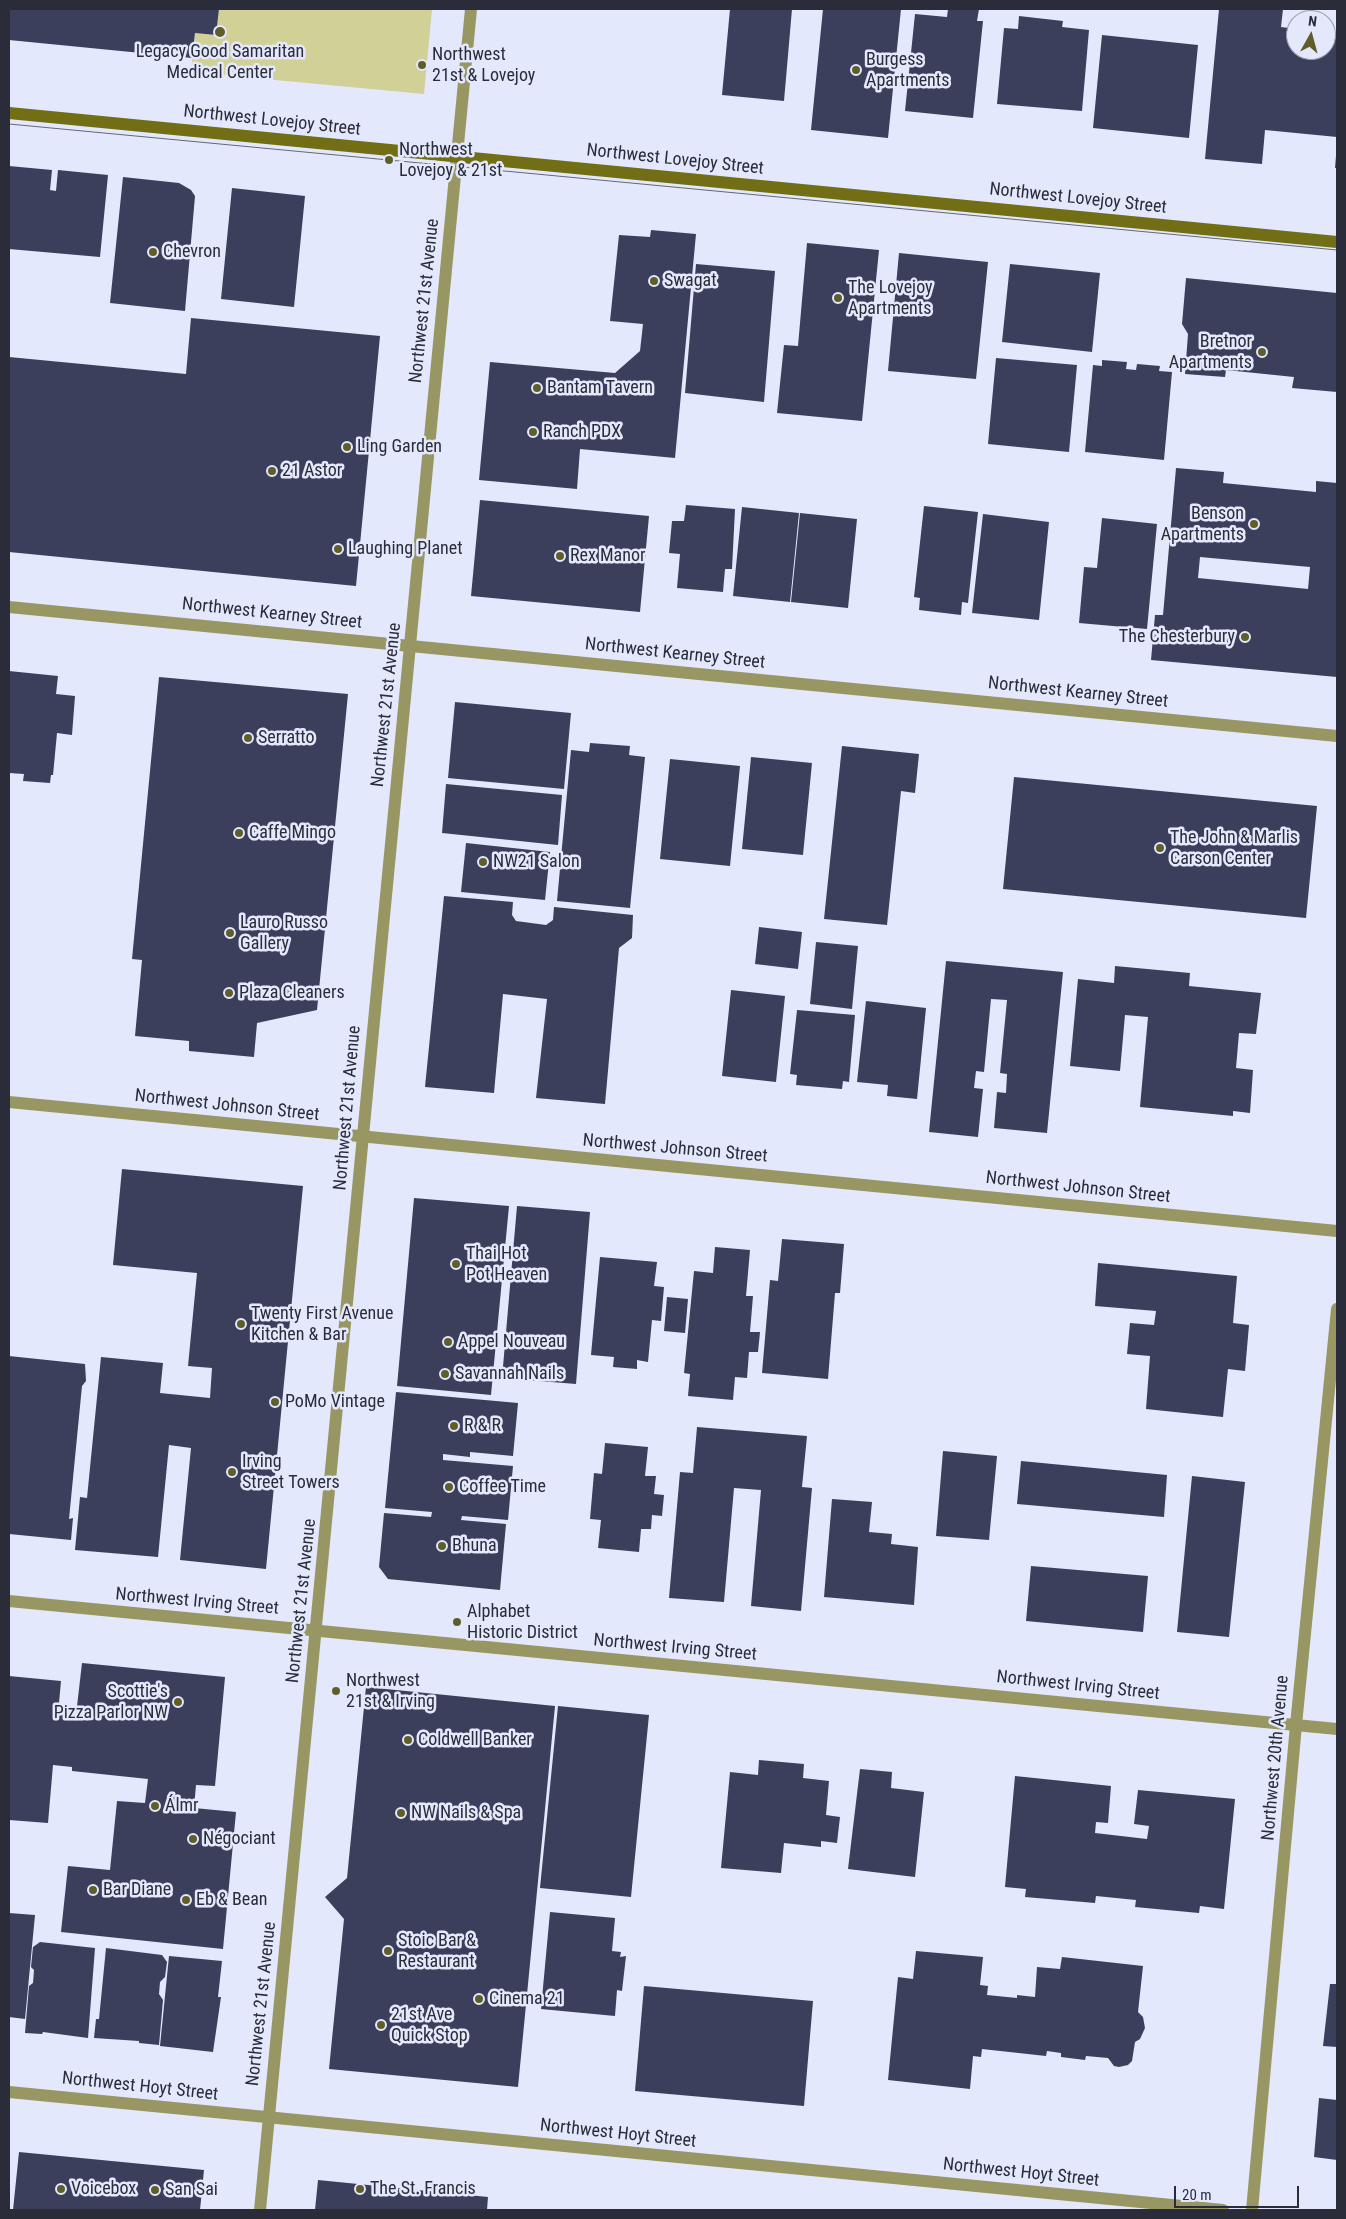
<!DOCTYPE html>
<html>
<head>
<meta charset="utf-8">
<style>
	body { margin:0 }
	#map { position:relative; width:1346px; height:2219px; overflow:hidden; background:#e4e8fc; font-family:"Roboto Condensed",sans-serif }
	canvas { display:block }
	.frame { position:absolute; inset:0; border:10px solid #2a2c39; pointer-events:none }
	.north { position:absolute; left:1286px; top:10px; width:50px; height:50px; box-sizing:border-box; background:#e4e8fc; border:1px solid #9a9dae; border-radius:50%; rotate:7deg; font-size:14px; font-weight:700; line-height:20px; text-align:center; color:#2a2c39 }
	.north::after { content:''; display:block; margin:auto; width:18px; height:22px; background:#5f5e2b; clip-path:polygon(50% 0,100% 100%,50% 72%,0 100%) }
	.scale { position:absolute; left:1174px; top:2186px; width:125px; height:22px; box-sizing:border-box; border:2px solid #2a2c39; border-top:0; padding-left:6px; font-size:15px; line-height:18px; white-space:nowrap; color:#2a2c39; -webkit-text-stroke:4px #e4e8fc; paint-order:stroke }
</style>
</head>
<body>
<div id="map">
<canvas width="1346" height="2219"></canvas>
<div class="frame"></div>
<div class="north">N</div>
<div class="scale">20 m</div>
</div>
<script>
const c = document.querySelector('canvas').getContext('2d');
c.lineJoin = 'round';
function fill(path, color) {
  c.fillStyle = color;
  c.fill(path, 'evenodd');
}
function poly(rows) {
  const path = new Path2D();
  for (const r of rows) {
    path.moveTo(r[0], r[1]);
    for (let i = 2; i < r.length; i += 2) path.lineTo(r[i], r[i + 1]);
  }
  return path;
}
function stroke(path, color, width, dash) {
  c.strokeStyle = color;
  c.lineWidth = width;
  c.lineCap = dash ? 'butt' : 'round';
  c.setLineDash(dash || []);
  c.stroke(path);
}
function drawText(font, color, halo, rows, align = 'center') {
  c.font = font + ' "Roboto Condensed",sans-serif';
  c.lineWidth = 5;
  c.setLineDash([]);
  c.textBaseline = 'middle';
  c.strokeStyle = halo;
  c.fillStyle = color;
  for (const [text, x, y, turn = 0] of rows) {
    c.save();
    c.translate(x, y);
    c.rotate((+turn || 0) * Math.PI / 180);
    c.textAlign = isNaN(turn) ? turn : align;
    if (halo) c.strokeText(text, 0, 0);
    c.fillText(text, 0, 0);
    c.restore();
  }
}
fill(poly([
	[219,9,432,9,424,94,191,72,195,33,216,35]
]), '#d0d097');
fill(poly([
	[9,9,219,9,216,35,195,33,192,58,9,40],
	[730,9,792,9,784,101,722,95],
	[823,9,901,9,888,138,811,130],
	[948,9,979,9,977,21,983,21,973,118,905,111,915,14,947,17],
	[1219,9,1283,9,1281,27,1296,29,1296,50,1326,50,1326,32,1337,33,1337,137,1265,130,1262,164,1205,159],
	[1019,16,1063,21,1062,27,1089,30,1082,111,997,104,1004,28,1018,29],
	[1102,35,1198,45,1189,138,1093,128],
	[1336,156,1337,156,1337,168,1335,168],
	[9,166,52,170,50,190,56,191,58,170,108,175,100,257,9,249],
	[123,177,179,183,191,190,195,196,185,311,110,303],
	[232,188,305,196,294,307,221,299],
	[651,230,696,234,675,458,580,449,577,489,479,480,490,362,615,373,640,351,643,324,610,321,619,235,650,237],
	[807,243,879,250,862,421,777,413,784,345,798,346],
	[899,253,988,262,976,379,888,371],
	[696,264,775,271,764,402,685,393],
	[1010,264,1100,273,1092,352,1002,342],
	[1186,278,1337,293,1337,392,1292,388,1294,377,1226,370,1225,377,1185,374,1188,334,1182,324],
	[191,318,380,336,356,586,9,552,9,357,186,374],
	[996,358,1077,365,1069,452,988,444],
	[1102,360,1127,362,1126,369,1136,370,1137,364,1160,366,1159,371,1172,372,1164,460,1085,452,1093,365,1102,366],
	[1176,468,1224,472,1223,483,1316,492,1316,481,1337,483,1337,677,1151,660,1155,615,1163,615],
	[1200,557,1310,567,1308,589,1198,578],
	[480,500,649,516,640,612,471,596],
	[686,505,735,509,732,569,725,569,723,592,677,588,680,554,669,553,672,521,684,521],
	[924,506,978,512,968,603,962,602,961,615,919,610,920,598,914,597],
	[742,507,799,513,790,602,733,596],
	[800,513,857,519,848,608,791,602],
	[983,514,1049,522,1039,620,972,613],
	[1102,518,1157,524,1147,629,1079,623,1084,567,1097,568],
	[9,671,58,676,56,694,75,696,72,735,57,733,53,775,51,775,50,783,23,781,24,774,9,773],
	[159,677,348,694,317,1010,257,1023,254,1057,189,1051,189,1041,135,1036,142,960,132,959],
	[455,702,571,713,564,789,448,778],
	[590,743,630,746,629,755,645,757,630,908,557,901,571,750,589,752],
	[842,746,919,754,915,793,901,791,887,925,824,919],
	[751,757,812,763,803,855,742,849],
	[670,759,740,766,730,866,660,859],
	[1014,777,1317,806,1306,918,1003,889],
	[446,784,562,795,558,845,442,833],
	[466,843,550,852,545,900,461,892],
	[444,896,513,902,512,915,516,921,546,925,553,920,554,907,633,915,632,938,619,948,605,1104,536,1098,547,999,503,994,494,1093,425,1087],
	[759,927,802,932,798,969,755,964],
	[816,942,858,946,852,1009,810,1004],
	[946,961,1063,972,1047,1133,994,1128,997,1092,1006,1093,1007,1074,1000,1073,1007,1000,991,999,984,1072,976,1071,974,1088,983,1089,978,1137,929,1132],
	[1115,966,1190,973,1189,986,1261,993,1256,1034,1239,1033,1236,1068,1253,1070,1250,1113,1233,1111,1233,1116,1140,1107,1148,1017,1125,1015,1120,1071,1070,1066,1078,979,1114,983],
	[731,990,785,996,776,1082,722,1076],
	[866,1001,926,1008,917,1099,887,1096,888,1085,857,1082],
	[797,1010,855,1015,849,1082,843,1081,842,1089,796,1085,797,1075,790,1074],
	[122,1169,303,1186,266,1569,180,1560,191,1448,169,1445,158,1557,75,1550,80,1497,87,1498,101,1357,163,1363,160,1393,210,1398,212,1368,188,1366,197,1273,113,1265],
	[414,1198,509,1206,491,1395,397,1386],
	[517,1206,590,1212,576,1384,502,1378],
	[782,1239,844,1244,840,1293,835,1293,828,1379,762,1373,770,1280,778,1281],
	[715,1247,750,1250,746,1296,753,1296,750,1332,760,1332,758,1352,749,1352,747,1378,735,1377,733,1400,688,1396,690,1374,684,1373,694,1271,713,1273],
	[600,1257,657,1262,654,1286,664,1287,661,1321,652,1320,648,1362,637,1360,637,1369,613,1367,614,1357,591,1355],
	[1098,1263,1237,1276,1233,1323,1249,1325,1245,1371,1228,1369,1223,1417,1146,1409,1150,1356,1127,1354,1130,1323,1154,1325,1156,1311,1095,1306],
	[667,1297,688,1299,685,1333,664,1331],
	[9,1356,85,1364,86,1381,82,1386,69,1519,73,1518,71,1540,9,1534],
	[396,1392,518,1403,513,1456,470,1452,470,1457,443,1454,443,1460,513,1466,508,1520,462,1516,461,1520,506,1524,500,1590,388,1579,379,1567,384,1513,431,1517,432,1512,385,1508],
	[697,1427,807,1436,802,1487,812,1488,801,1611,751,1606,761,1490,734,1488,724,1602,669,1598,680,1472,693,1473],
	[605,1443,648,1447,645,1476,656,1476,654,1494,664,1495,662,1516,652,1515,651,1529,641,1529,639,1552,598,1548,601,1520,590,1519,594,1473,602,1474],
	[943,1451,997,1456,989,1540,936,1536],
	[1021,1461,1167,1475,1164,1517,1017,1504],
	[1192,1476,1245,1482,1229,1637,1177,1632],
	[832,1499,872,1502,869,1532,892,1534,891,1544,918,1547,914,1605,824,1597],
	[1031,1566,1148,1576,1143,1632,1026,1621],
	[82,1663,225,1677,215,1786,196,1785,194,1808,236,1812,223,1949,61,1932,68,1866,110,1870,117,1801,145,1803,148,1779,72,1771,72,1767,53,1765,48,1823,9,1820,9,1676,61,1681,58,1714,76,1715],
	[366,1687,555,1706,518,2087,329,2069,344,1919,325,1897,347,1878],
	[558,1706,649,1715,631,1897,540,1888],
	[759,1760,804,1764,803,1778,829,1781,826,1815,840,1817,837,1843,821,1841,821,1847,784,1843,781,1873,721,1868,730,1772,758,1775],
	[860,1769,892,1772,891,1788,924,1792,915,1877,848,1869],
	[1015,1776,1111,1786,1108,1823,1096,1822,1095,1833,1147,1839,1149,1826,1134,1824,1138,1790,1235,1799,1224,1909,1200,1906,1199,1913,1135,1907,1136,1900,1096,1896,1095,1903,1025,1897,1026,1889,1005,1887],
	[550,1912,615,1918,612,1951,621,1952,620,1957,626,1956,622,1991,617,1990,615,2016,541,2009],
	[9,1913,35,1915,25,2019,9,2017],
	[40,1942,95,1948,88,2038,43,2032,42,2034,25,2033,29,1986,33,1983,34,1970,31,1967,33,1947],
	[106,1948,162,1955,167,1962,165,1977,160,1982,159,1994,163,2000,159,2045,139,2043,139,2041,94,2038,96,2019,99,2019],
	[916,1951,983,1957,980,1985,988,1986,987,1995,1017,1998,1017,1995,1035,1997,1037,1967,1060,1969,1062,1957,1143,1966,1138,2012,1143,2017,1145,2028,1140,2039,1135,2042,1132,2061,1128,2065,1119,2067,1114,2066,1108,2058,1086,2056,1085,2060,1061,2057,1061,2053,1047,2051,1046,2056,982,2049,981,2057,973,2056,970,2089,888,2080,898,1977,913,1979],
	[169,1956,222,1961,218,1997,221,1997,213,2052,160,2046],
	[1330,1984,1337,1984,1337,2047,1323,2046],
	[644,1986,813,2001,804,2106,635,2091],
	[1319,2098,1337,2100,1337,2160,1314,2157],
	[19,2152,204,2170,200,2210,13,2210],
	[318,2180,488,2197,487,2210,315,2210]
]), '#3b3f5b');
stroke(poly([
	[9,607,1337,736],
	[9,1102,1337,1231],
	[9,1601,1337,1729],
	[9,2092,1223,2210],
	[1252,2210,1296,1725,1337,1309]
]), '#989764', 12);
stroke(poly([
	[260,2210,471,9]
]), '#989764', 12);
stroke(poly([
	[9,113,1337,242]
]), '#716e16', 12);
stroke(poly([
	[9,124,1337,250]
]), '#646776', 1);
for (const [x, y, r, color] of [
	[220,32,6,"#5f5e2b"],
	[422,65,5,"#5f5e2b"],
	[856,70,5,"#5f5e2b"],
	[389,160,5,"#5f5e2b"],
	[153,252,5,"#5f5e2b"],
	[654,281,5,"#5f5e2b"],
	[838,298,5,"#5f5e2b"],
	[1262,352,5,"#5f5e2b"],
	[537,388,5,"#5f5e2b"],
	[533,432,5,"#5f5e2b"],
	[347,447,5,"#5f5e2b"],
	[272,471,5,"#5f5e2b"],
	[1254,524,5,"#5f5e2b"],
	[338,549,5,"#5f5e2b"],
	[560,556,5,"#5f5e2b"],
	[1245,637,5,"#5f5e2b"],
	[248,738,5,"#5f5e2b"],
	[239,833,5,"#5f5e2b"],
	[1160,848,5,"#5f5e2b"],
	[483,862,5,"#5f5e2b"],
	[230,933,5,"#5f5e2b"],
	[229,993,5,"#5f5e2b"],
	[456,1264,5,"#5f5e2b"],
	[241,1324,5,"#5f5e2b"],
	[448,1342,5,"#5f5e2b"],
	[445,1374,5,"#5f5e2b"],
	[275,1402,5,"#5f5e2b"],
	[454,1426,5,"#5f5e2b"],
	[232,1472,5,"#5f5e2b"],
	[449,1487,5,"#5f5e2b"],
	[442,1546,5,"#5f5e2b"],
	[457,1622,5,"#5f5e2b"],
	[336,1691,5,"#5f5e2b"],
	[178,1702,5,"#5f5e2b"],
	[408,1740,5,"#5f5e2b"],
	[155,1806,5,"#5f5e2b"],
	[401,1813,5,"#5f5e2b"],
	[193,1839,5,"#5f5e2b"],
	[93,1890,5,"#5f5e2b"],
	[186,1900,5,"#5f5e2b"],
	[388,1951,5,"#5f5e2b"],
	[479,1999,5,"#5f5e2b"],
	[381,2025,5,"#5f5e2b"],
	[61,2189,5,"#5f5e2b"],
	[360,2189,5,"#5f5e2b"],
	[155,2190,5,"#5f5e2b"]
]) {
  const dot = new Path2D();
  dot.arc(x, y, r, 0, 2 * Math.PI);
  c.fillStyle = color;
  c.fill(dot);
  stroke(dot, '#e4e8fc', 2);
}
drawText('18px', '#2a2c39', '#e4e8fc', [
	["Legacy Good Samaritan",220,52,"center"],
	["Medical Center",220,73,"center"],
	["Northwest",432,55],
	["21st & Lovejoy",432,76],
	["Burgess",866,60],
	["Apartments",866,81],
	["Northwest",399,150],
	["Lovejoy & 21st",399,171],
	["Chevron",163,252],
	["Swagat",664,281],
	["The Lovejoy",848,288],
	["Apartments",848,309],
	["Bretnor",1252,342,"right"],
	["Apartments",1252,363,"right"],
	["Bantam Tavern",547,388],
	["Ranch PDX",543,432],
	["Ling Garden",357,447],
	["21 Astor",282,471],
	["Benson",1244,514,"right"],
	["Apartments",1244,535,"right"],
	["Laughing Planet",348,549],
	["Rex Manor",570,556],
	["The Chesterbury",1235,637,"right"],
	["Serratto",258,738],
	["Caffe Mingo",249,833],
	["The John & Marlis",1170,838],
	["Carson Center",1170,859],
	["NW21 Salon",493,862],
	["Lauro Russo",240,923],
	["Gallery",240,944],
	["Plaza Cleaners",239,993],
	["Thai Hot",466,1254],
	["Pot Heaven",466,1275],
	["Twenty First Avenue",251,1314],
	["Kitchen & Bar",251,1335],
	["Appel Nouveau",458,1342],
	["Savannah Nails",455,1374],
	["PoMo Vintage",285,1402],
	["R & R",464,1426],
	["Irving",242,1462],
	["Street Towers",242,1483],
	["Coffee Time",459,1487],
	["Bhuna",452,1546],
	["Alphabet",467,1612],
	["Historic District",467,1633],
	["Northwest",346,1681],
	["21st & Irving",346,1702],
	["Scottie's",168,1692,"right"],
	["Pizza Parlor NW",168,1713,"right"],
	["Coldwell Banker",418,1740],
	["Álmr",165,1806],
	["NW Nails & Spa",411,1813],
	["Négociant",203,1839],
	["Bar Diane",103,1890],
	["Eb & Bean",196,1900],
	["Stoic Bar &",398,1941],
	["Restaurant",398,1962],
	["Cinema 21",489,1999],
	["21st Ave",391,2015],
	["Quick Stop",391,2036],
	["Voicebox",71,2189],
	["The St. Francis",370,2189],
	["San Sai",165,2190]
], 'left');
drawText('18px', '#2a2c39', '#e4e8fc', [
	["Northwest Lovejoy Street",272,121,6],
	["Northwest Lovejoy Street",675,160,6],
	["Northwest Lovejoy Street",1078,199,6],
	["Northwest 21st Avenue",425,301,-84],
	["Northwest Kearney Street",272,614,6],
	["Northwest Kearney Street",675,654,6],
	["Northwest Kearney Street",1078,693,6],
	["Northwest 21st Avenue",387,705,-84],
	["Northwest Johnson Street",227,1106,6],
	["Northwest 21st Avenue",348,1108,-85],
	["Northwest Johnson Street",675,1149,5],
	["Northwest Johnson Street",1078,1188,6],
	["Northwest 21st Avenue",302,1601,-84],
	["Northwest Irving Street",197,1602,5],
	["Northwest Irving Street",675,1648,5],
	["Northwest Irving Street",1078,1686,6],
	["Northwest 20th Avenue",1276,1758,-85],
	["Northwest 21st Avenue",262,2004,-84],
	["Northwest Hoyt Street",140,2087,6],
	["Northwest Hoyt Street",618,2134,6],
	["Northwest Hoyt Street",1021,2173,6]
]);
</script>
</body>
</html>
